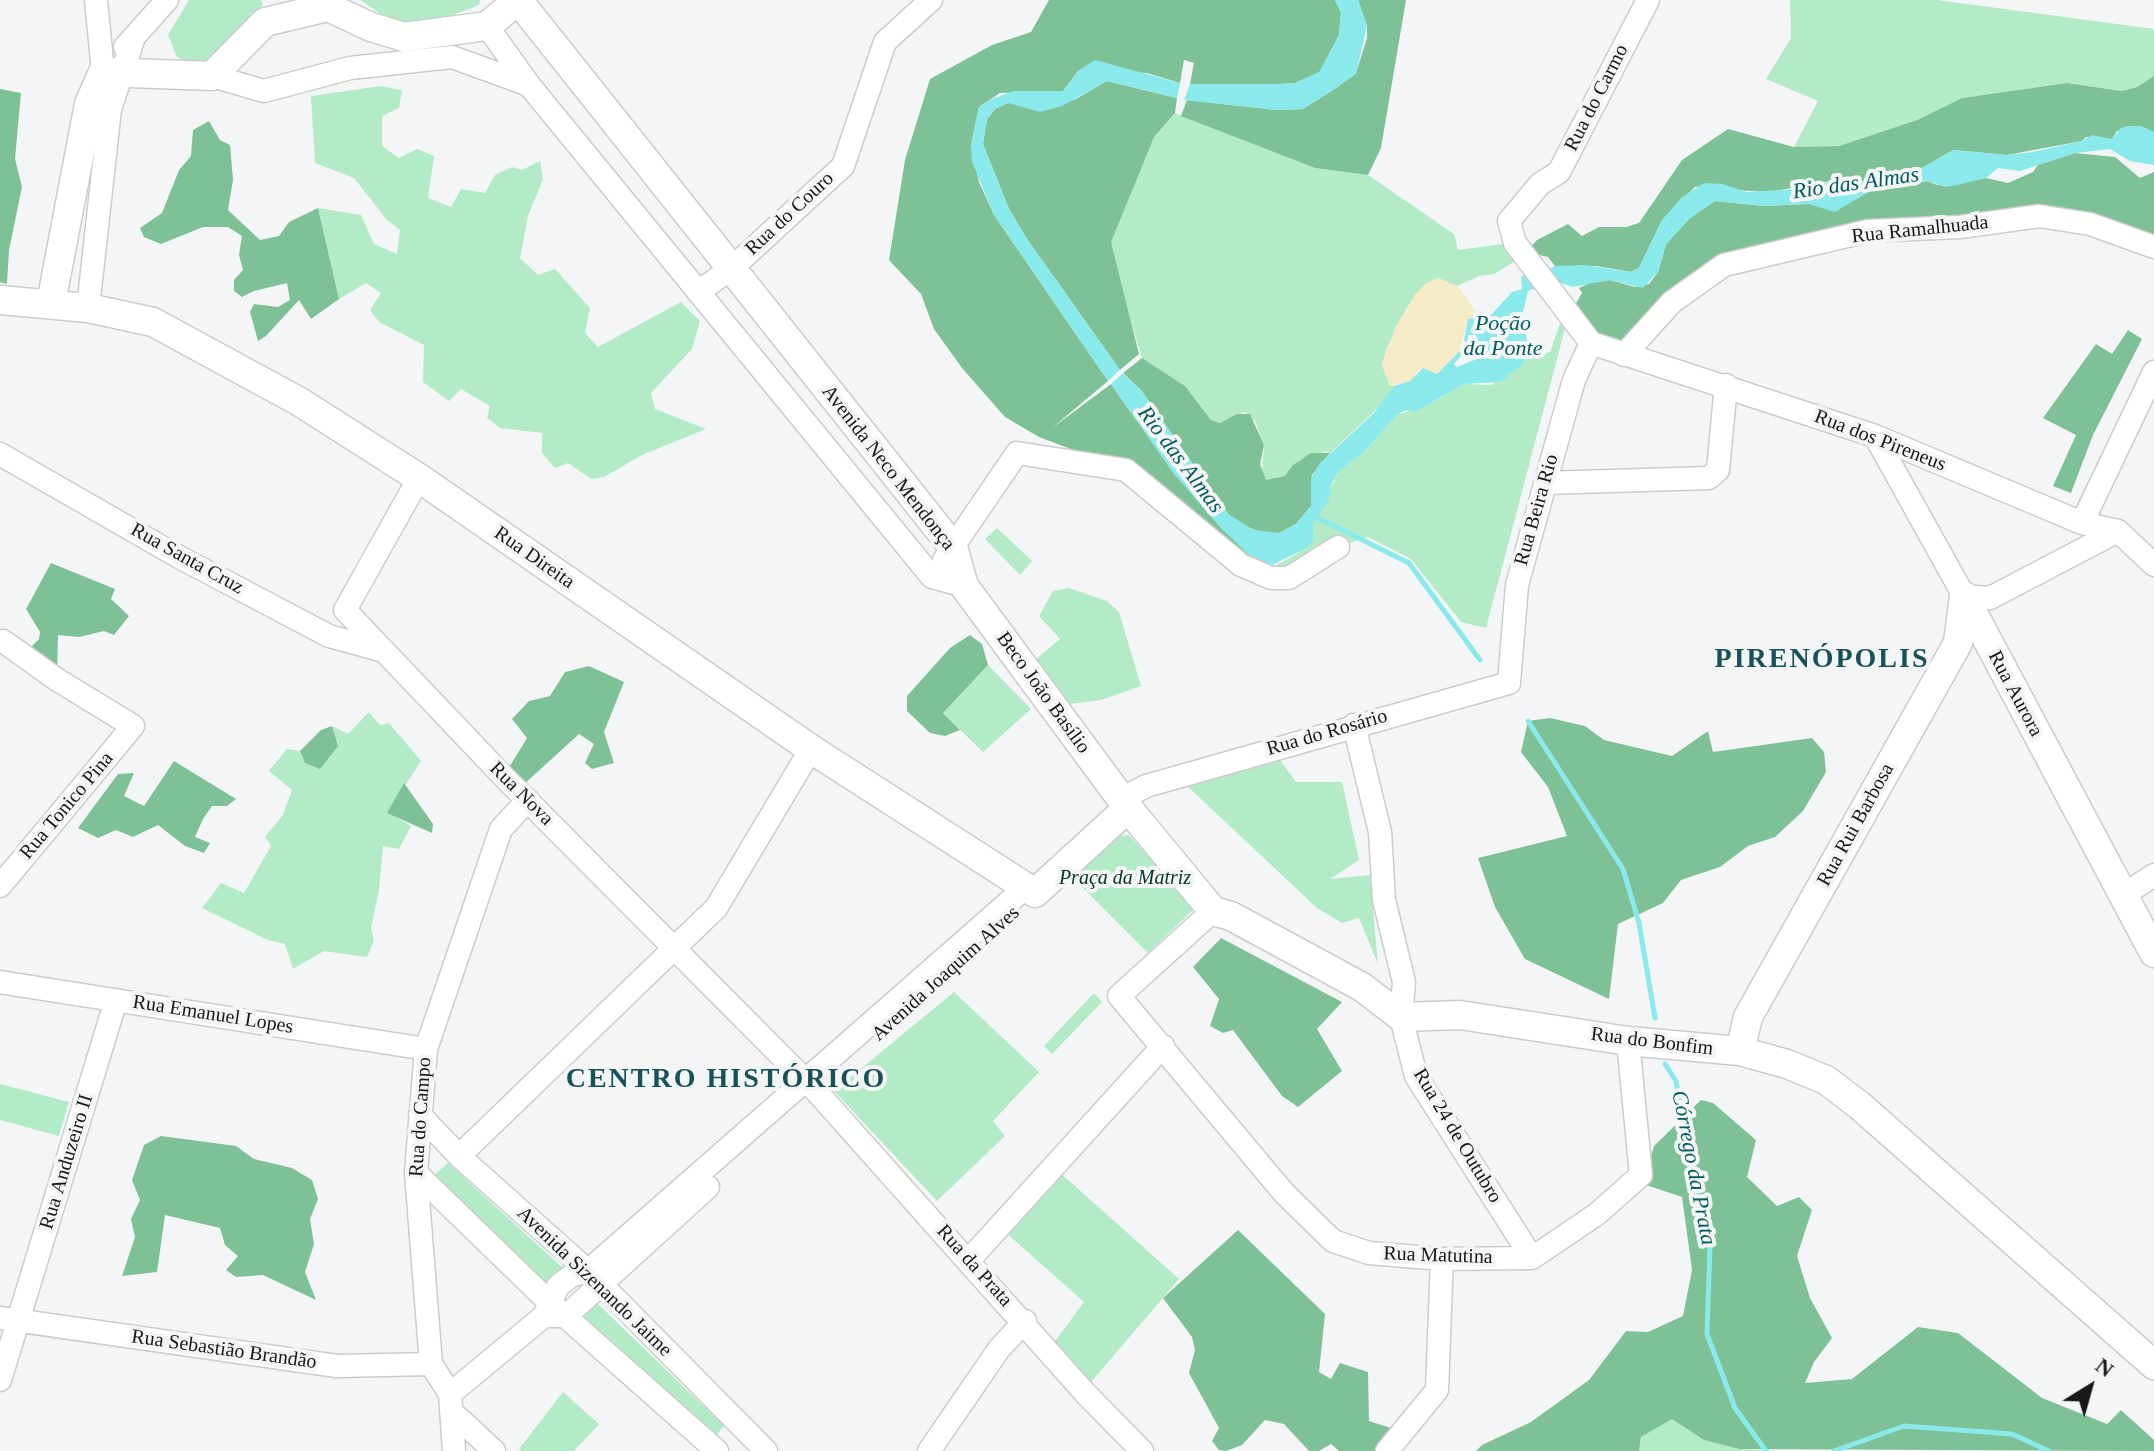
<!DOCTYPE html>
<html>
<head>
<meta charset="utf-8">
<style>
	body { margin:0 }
	#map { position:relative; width:2154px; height:1451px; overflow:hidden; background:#f4f5f6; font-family:Georgia,serif }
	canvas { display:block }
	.north { position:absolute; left:2050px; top:1347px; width:80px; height:80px; -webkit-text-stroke:6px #f4f5f6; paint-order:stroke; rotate:37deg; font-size:22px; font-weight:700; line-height:32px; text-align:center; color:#181818 }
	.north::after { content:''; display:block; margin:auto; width:28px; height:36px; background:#181818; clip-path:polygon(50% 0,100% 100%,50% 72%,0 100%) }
</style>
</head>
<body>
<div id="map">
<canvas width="2154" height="1451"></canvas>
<div class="north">N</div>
</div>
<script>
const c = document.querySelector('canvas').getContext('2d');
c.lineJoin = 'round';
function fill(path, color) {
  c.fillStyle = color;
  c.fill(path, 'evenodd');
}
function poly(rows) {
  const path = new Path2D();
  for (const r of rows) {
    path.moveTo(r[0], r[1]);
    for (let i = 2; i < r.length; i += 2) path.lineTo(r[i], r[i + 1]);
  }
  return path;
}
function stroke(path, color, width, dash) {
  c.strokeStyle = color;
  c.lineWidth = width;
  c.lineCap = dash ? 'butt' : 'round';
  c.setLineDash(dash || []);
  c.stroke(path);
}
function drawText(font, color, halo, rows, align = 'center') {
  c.font = font + ' Georgia,serif';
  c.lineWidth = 8;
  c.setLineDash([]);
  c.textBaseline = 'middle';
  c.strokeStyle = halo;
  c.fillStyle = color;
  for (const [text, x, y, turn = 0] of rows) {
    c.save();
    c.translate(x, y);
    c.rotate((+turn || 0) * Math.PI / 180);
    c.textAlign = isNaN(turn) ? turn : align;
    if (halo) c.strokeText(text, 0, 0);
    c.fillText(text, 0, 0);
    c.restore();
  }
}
fill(poly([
	[189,0,261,0,263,5,207,60,191,63,177,57,168,35],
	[360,0,480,0,479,5,414,30,391,21],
	[1790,0,1937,0,2154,29,2154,76,2137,87,2122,91,2067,83,1962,98,1917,120,1839,146,1794,147,1818,101,1766,79,1791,38],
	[381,86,402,90,399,108,382,116,382,146,399,158,417,149,434,156,428,198,451,207,461,189,485,193,495,175,512,167,522,170,540,161,543,179,528,216,520,258,538,275,555,269,590,308,585,333,598,347,681,302,700,321,692,349,651,393,655,409,706,429,642,455,604,477,591,479,568,463,555,468,542,453,542,433,500,428,487,418,490,406,461,389,449,401,423,382,424,345,379,322,370,310,381,293,366,283,339,299,318,208,361,215,374,244,397,254,400,230,387,220,354,178,315,163,311,96],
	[1175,113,1315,168,1368,175,1454,234,1458,250,1510,243,1517,260,1494,274,1479,276,1457,286,1438,278,1414,296,1387,348,1382,365,1390,386,1394,386,1381,405,1330,453,1326,451,1299,460,1285,476,1275,480,1266,480,1262,472,1264,445,1255,421,1245,412,1220,423,1211,420,1185,386,1142,358,1112,257,1111,242,1116,225,1154,137],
	[1563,315,1567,321,1486,628,1461,622,1411,559,1368,537,1338,547,1319,562,1268,570,1307,548,1314,539,1313,524,1339,471,1362,454,1397,415,1431,403,1464,384,1492,385,1525,360,1528,349,1529,354,1536,356,1550,352],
	[997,528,1032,561,1020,575,985,539],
	[1069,588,1107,601,1119,612,1141,686,1101,700,1061,705,1028,666,1060,639,1039,616,1053,591],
	[988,665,1031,709,983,752,943,713],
	[369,712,380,725,389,723,421,761,388,812,411,826,399,849,383,846,379,890,371,928,374,941,367,957,324,951,293,969,285,944,268,940,202,908,221,883,244,893,271,846,265,837,283,815,292,790,269,771,287,749,300,751,305,763,338,746,332,726,348,734],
	[1277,756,1296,782,1342,782,1359,860,1330,879,1370,875,1378,964,1359,918,1342,923,1317,908,1185,784],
	[1129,835,1195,908,1148,953,1071,876,1119,836],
	[954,992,1039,1072,993,1121,1005,1136,937,1201,834,1091],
	[1094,993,1102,1002,1052,1054,1044,1046],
	[0,1084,69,1102,59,1136,0,1120],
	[448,1163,564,1269,546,1289,431,1178],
	[1057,1170,1179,1279,1086,1388,1050,1348,1084,1302,1004,1231],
	[595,1301,724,1426,713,1440,579,1317],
	[563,1392,599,1424,574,1451,521,1451,519,1449],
	[1672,1418,1705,1440,1739,1449,1777,1451,1639,1451,1641,1437]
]), '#b3ebc7');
fill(poly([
	[1049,0,1335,0,1341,13,1339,35,1320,72,1295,83,1255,86,1190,84,1194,63,1184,60,1180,83,1147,73,1079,70,1063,91,1000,93,979,107,971,145,979,182,994,215,1108,381,1052,428,1111,384,1175,475,1253,559,1260,575,1126,470,1039,437,1005,417,962,368,934,329,921,294,889,260,905,160,930,79,992,45,1031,32],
	[1358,0,1406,0,1381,148,1368,175,1315,168,1181,116,1187,100,1277,110,1303,109,1339,86,1356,73,1367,38,1367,26],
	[2154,76,2154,132,2140,126,2117,131,2112,139,2086,137,2082,141,2007,155,1953,150,1924,167,1870,182,1842,179,1769,192,1734,190,1722,184,1695,187,1662,220,1639,268,1631,272,1596,266,1555,266,1548,257,1526,252,1537,240,1568,224,1582,236,1599,227,1626,227,1639,223,1682,160,1728,129,1794,147,1839,146,1917,120,1962,98,2067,83,2122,91,2137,87],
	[1107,81,1177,98,1175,113,1154,137,1111,242,1139,354,1120,370,1027,239,1009,209,983,144,987,119,995,109,1008,103,1074,100],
	[0,89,21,93,15,159,22,187,9,250,7,284,0,282],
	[209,121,220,140,230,145,233,180,228,210,260,240,279,236,289,222,318,208,339,299,311,319,299,300,266,336,258,341,250,312,254,304,278,307,290,300,287,283,254,291,242,297,234,291,234,280,243,270,239,255,242,236,228,227,203,227,161,244,144,237,140,228,162,213,179,170,191,156,193,130],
	[2075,153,2115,157,2140,178,2154,172,2154,247,2090,224,1960,227,1724,265,1624,355,1591,343,1572,310,1582,293,1579,288,1590,283,1610,280,1635,287,1649,284,1658,272,1666,244,1690,218,1715,201,1764,206,1808,204,1853,201,1868,192,1927,181,1937,185,1986,178,2008,183,2033,172,2038,165],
	[2128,330,2142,339,2093,435,2071,493,2053,486,2076,435,2043,418,2096,344,2112,354],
	[1142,358,1185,386,1211,420,1220,423,1237,414,1250,414,1264,445,1260,464,1266,480,1285,476,1293,465,1311,453,1330,453,1312,475,1311,506,1296,524,1279,533,1263,533,1243,525,1228,514,1141,390,1123,373],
	[51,563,115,589,111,599,129,616,114,635,104,631,79,637,58,635,57,675,25,653,39,639,40,632,26,609],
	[970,635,982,644,988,665,943,713,960,730,945,736,930,733,907,711,907,696,950,648],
	[589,666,624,682,604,732,614,763,592,769,585,763,594,744,579,734,522,786,505,774,527,738,512,719,529,701,550,696,565,672],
	[1550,718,1585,726,1604,740,1672,756,1708,731,1713,752,1812,738,1824,752,1826,772,1803,811,1775,837,1748,846,1720,867,1681,880,1663,903,1618,924,1609,999,1525,959,1495,907,1478,858,1567,836,1548,787,1521,752,1528,721],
	[332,726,338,746,320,769,305,763,300,751,321,730],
	[174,761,236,799,227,806,212,806,203,819,195,837,210,843,204,853,185,846,158,825,133,837,116,830,98,838,78,828,118,774,134,773,124,796,144,806],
	[404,783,433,824,432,833,387,813],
	[1221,938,1342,1002,1317,1029,1342,1071,1298,1107,1282,1096,1233,1030,1223,1033,1210,1026,1219,999,1193,967],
	[1701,1100,1713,1103,1756,1140,1747,1177,1777,1206,1799,1197,1812,1210,1797,1256,1810,1298,1832,1338,1814,1362,1805,1383,1852,1379,1918,1327,1958,1333,2042,1398,2107,1424,2121,1410,2154,1440,2154,1451,1739,1449,1704,1440,1672,1419,1641,1437,1639,1451,1476,1451,1482,1445,1531,1422,1589,1380,1626,1331,1648,1332,1683,1316,1692,1270,1682,1197,1643,1184,1654,1146],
	[161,1136,236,1146,254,1159,292,1168,312,1180,318,1199,310,1219,314,1244,305,1272,316,1300,263,1275,236,1277,226,1270,238,1256,225,1245,220,1228,165,1215,157,1272,122,1276,135,1237,131,1219,140,1200,132,1180,144,1145],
	[1238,1230,1325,1314,1319,1372,1331,1379,1340,1363,1368,1372,1369,1421,1394,1429,1376,1451,1339,1451,1331,1444,1319,1451,1309,1451,1284,1424,1265,1420,1242,1445,1226,1451,1219,1450,1212,1441,1219,1428,1189,1373,1195,1350,1192,1337,1163,1298]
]), '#7fc197');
fill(poly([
	[1438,278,1457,286,1479,316,1468,319,1459,352,1437,374,1419,371,1410,381,1390,386,1382,365,1395,328,1414,296,1426,283]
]), '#f5ebc6');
fill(poly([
	[1335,0,1358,0,1367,26,1356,74,1339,86,1303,109,1277,110,1184,100,1190,84,1276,84,1295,83,1319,72,1339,35,1341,13],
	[1095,60,1180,83,1177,98,1107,81,1062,106,1040,112,1008,103,995,109,987,119,983,144,1009,209,1027,239,1120,370,1108,381,994,215,972,162,971,145,979,107,992,99,1013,91,1063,91,1079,70],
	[2128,126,2140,126,2154,132,2154,165,2130,161,2110,149,2075,153,2020,171,1998,168,1986,178,1957,185,1945,187,1927,181,1868,192,1835,212,1808,204,1764,206,1715,201,1690,218,1666,244,1658,272,1643,288,1610,280,1573,287,1552,280,1546,271,1555,266,1584,265,1631,272,1639,268,1662,220,1682,197,1704,183,1722,184,1747,192,1796,189,1842,179,1870,182,1924,167,1953,150,2007,155,2032,152,2082,141,2092,135,2112,139,2121,128],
	[1528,272,1540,286,1528,291,1523,312,1528,349,1523,364,1500,382,1464,384,1415,412,1406,410,1397,415,1362,454,1339,471,1331,485,1329,499,1313,524,1314,540,1307,548,1270,566,1253,559,1220,527,1175,475,1111,384,1123,373,1141,390,1228,514,1254,530,1279,533,1296,524,1311,506,1311,478,1320,463,1374,413,1394,386,1410,381,1423,368,1437,374,1459,352,1466,350,1454,364,1457,367,1479,358,1482,353,1476,335,1468,335,1468,346,1464,340,1468,319,1491,315,1512,292,1522,289,1521,277]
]), '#8ae9ea');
stroke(poly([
	[1314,516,1409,563,1480,660],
	[1528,721,1623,869,1639,923,1655,1018],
	[1665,1064,1676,1081,1685,1138,1710,1246,1707,1334,1735,1408,1766,1451],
	[1834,1451,1904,1426,2012,1434,2049,1451]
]), '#8ae9ea', 5);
const minor = poly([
	[96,0,103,72],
	[487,26,529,85,932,577,964,586],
	[125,47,167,0],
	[212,76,264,91,350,68,452,57,529,85],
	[698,292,732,268,843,166,885,42,931,0],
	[88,308,110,109,134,37],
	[1591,343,1875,436,2082,523,2118,531,2154,565],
	[1591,343,1515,243,1509,221,1540,184,1559,172,1648,0],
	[1624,355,1672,302,1724,265,1868,231,1960,227,2039,216,2090,224,2154,247],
	[1875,436,1964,596,1990,598,2118,531],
	[0,454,179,557,329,636,380,650],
	[419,478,345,610,503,776,816,1091,1086,1394,1142,1451],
	[1545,483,1709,478,1718,470,1726,385],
	[2082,523,2154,372],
	[944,560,1017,453,1126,470,1241,565,1271,578,1289,578,1338,547],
	[1354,725,1380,832,1384,900,1404,982,1401,1017,1416,1076,1532,1258],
	[1122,799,1146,786,1509,683,1517,585,1574,380,1591,343],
	[0,886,133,726,56,679,3,641],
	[2122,896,2154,875],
	[1213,911,1119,996,1284,1193,1333,1241,1369,1253,1442,1259,1532,1258,1597,1214,1641,1175,1628,1041],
	[0,982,426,1049],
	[420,1115,459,1156,588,1271,766,1451],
	[459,1156,716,908,811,749],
	[416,1173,549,1302,717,1451],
	[969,1260,1163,1046],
	[544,1316,566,1316,708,1187],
	[0,1318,337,1366,431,1364],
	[0,1380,116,1000],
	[450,1394,544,1316,558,1286,571,1276,588,1271,1026,887],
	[453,1413,494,1451],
	[454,1451,450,1394,431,1364,416,1173,426,1049,501,829,528,800],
	[929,1451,999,1349,1025,1321],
	[1387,1451,1437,1390,1442,1259]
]);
const major = poly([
	[0,300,88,308,153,322,300,402,419,478,811,749,1035,893,1128,808],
	[51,303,89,104,103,72,212,76,265,22,328,7,371,27,404,37,487,26,518,0,953,547,964,586,1128,808,1213,911,1231,916,1362,987,1401,1017,1460,1015,1628,1041,1740,1051,1787,1064,1826,1080,1859,1105,2154,1365],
	[1964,596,2154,953],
	[1740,1051,1748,1017,1958,643,1964,596]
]);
stroke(minor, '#cccccd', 25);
stroke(major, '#cccccd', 31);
stroke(minor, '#fff', 22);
stroke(major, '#fff', 28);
drawText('20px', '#181818', '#f4f5f6', [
	["Rua do Carmo",1597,98,-63],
	["Rua do Couro",790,214,-43],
	["Rua Ramalhuada",1920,230,-6],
	["Rua dos Pireneus",1880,441,21],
	["Avenida Neco Mendonça",888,468,52],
	["Rua Beira Rio",1537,510,-74],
	["Rua Direita",534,558,35],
	["Rua Santa Cruz",187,559,29],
	["Beco João Basílio",1043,693,54],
	["Rua Aurora",2015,694,62],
	["Rua do Rosário",1327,733,-16],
	["Rua Nova",521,794,45],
	["Rua Tonico Pina",67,806,-50],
	["Rua Rui Barbosa",1856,825,-61],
	["Avenida Joaquim Alves",946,974,-42],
	["Rua Emanuel Lopes",213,1015,9],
	["Rua do Bonfim",1652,1042,7],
	["Rua do Campo",421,1117,-86],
	["Rua 24 de Outubro",1457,1136,59],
	["Rua Anduzeiro II",67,1162,-73],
	["Rua Matutina",1438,1256,2],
	["Rua da Prata",974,1266,48],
	["Avenida Sizenando Jaime",594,1282,44],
	["Rua Sebastião Brandão",224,1350,8]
]);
drawText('italic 20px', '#00371d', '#f4f5f6', [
	["Praça da Matriz",1125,879]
]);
drawText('italic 22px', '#025b5c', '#f4f5f6', [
	["Rio das Almas",1856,184,-8],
	["Poção",1503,324],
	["da Ponte",1503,349],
	["Rio das Almas",1180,460,53],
	["Córrego da Prata",1693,1168,79]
]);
c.letterSpacing = '2px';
drawText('bold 28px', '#165258', '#f4f5f6', [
	["PIRENÓPOLIS",1822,660],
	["CENTRO HISTÓRICO",726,1080]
]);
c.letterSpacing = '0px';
</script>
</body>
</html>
